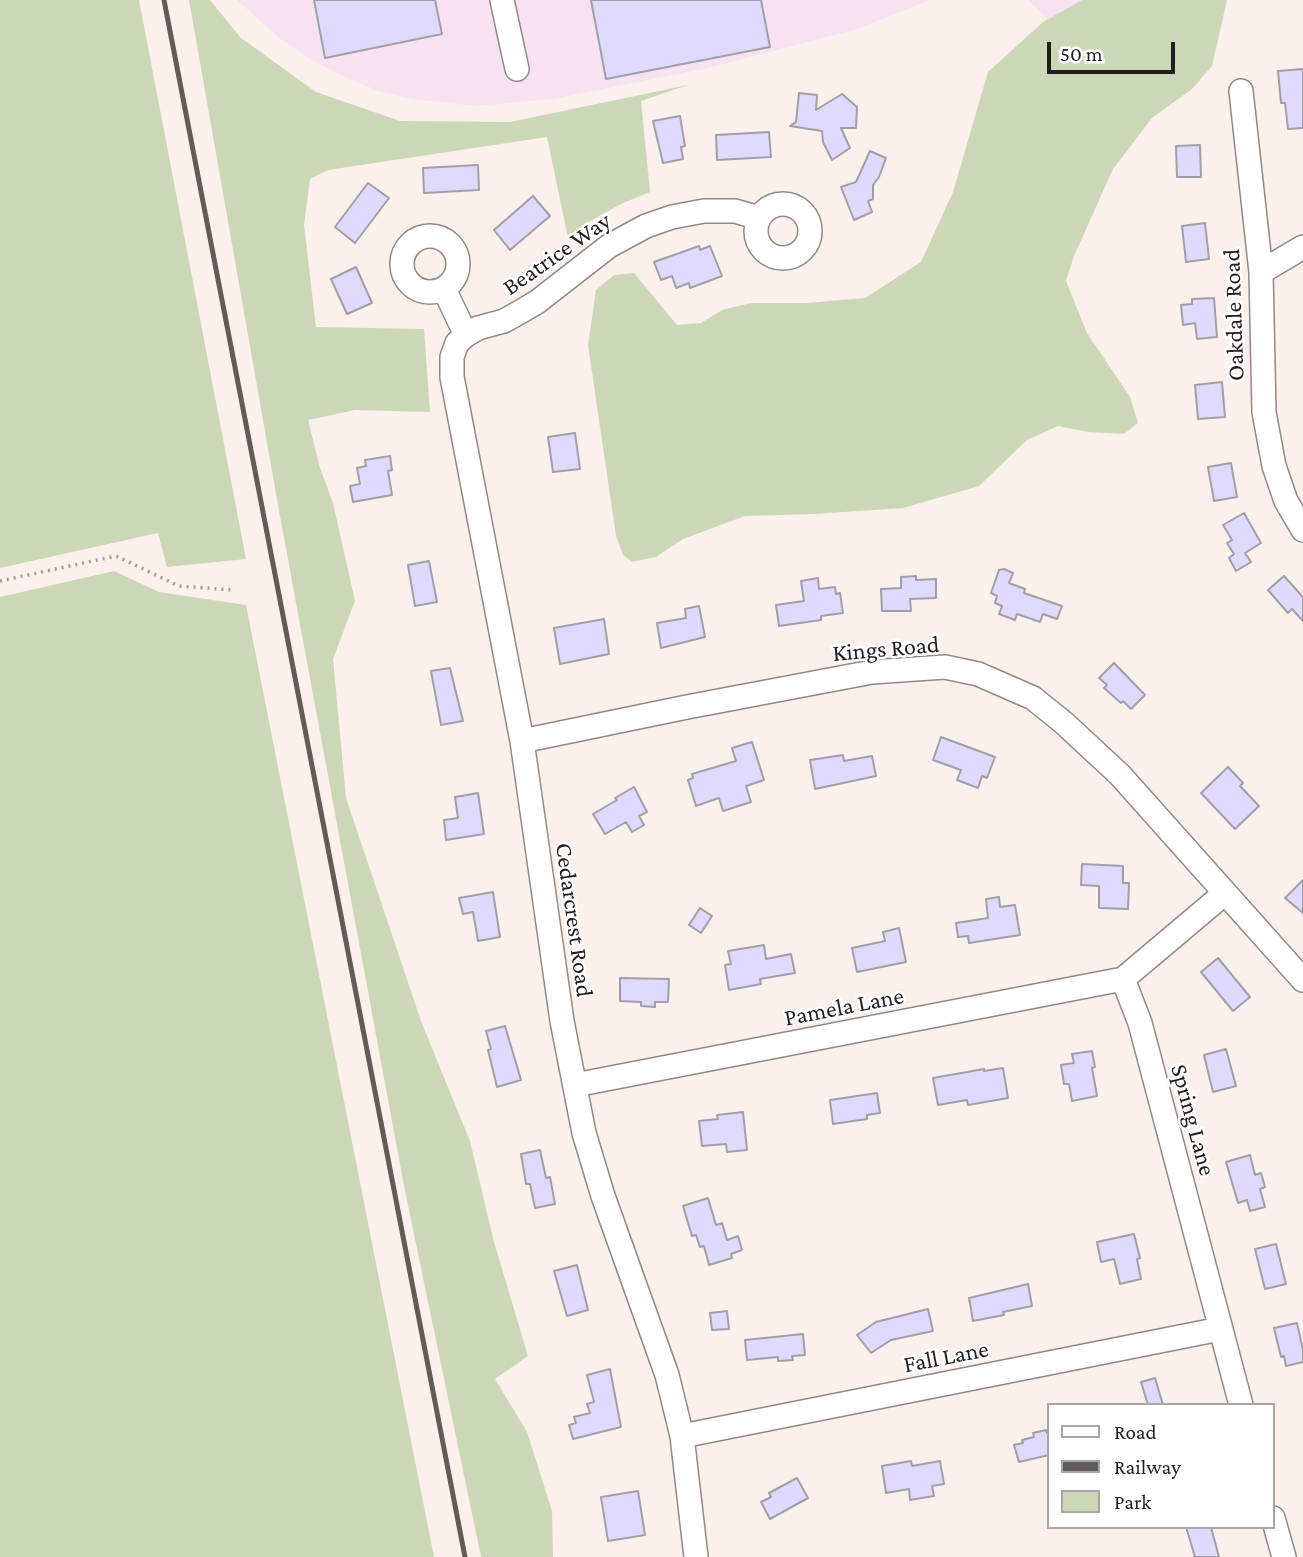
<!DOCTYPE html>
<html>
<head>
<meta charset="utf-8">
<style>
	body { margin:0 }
	#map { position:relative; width:1303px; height:1557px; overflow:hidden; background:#fbf0ec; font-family:"Crimson Pro",serif }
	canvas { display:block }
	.legend { position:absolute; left:1047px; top:1403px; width:228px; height:126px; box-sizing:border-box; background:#fff; border:2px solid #a7a5a5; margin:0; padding:9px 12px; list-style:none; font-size:21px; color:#221e1d }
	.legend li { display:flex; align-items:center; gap:14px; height:35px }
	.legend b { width:35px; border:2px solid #a7a5a5 }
	.scale { position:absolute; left:1047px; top:42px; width:128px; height:32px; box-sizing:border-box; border:4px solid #221e1d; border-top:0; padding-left:9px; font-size:21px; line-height:24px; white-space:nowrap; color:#221e1d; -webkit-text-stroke:5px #fff; paint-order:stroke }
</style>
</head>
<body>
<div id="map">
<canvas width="1303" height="1557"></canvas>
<ul class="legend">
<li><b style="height:9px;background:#fff"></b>Road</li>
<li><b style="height:9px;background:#625b5a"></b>Railway</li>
<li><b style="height:19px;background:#ccd7b7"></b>Park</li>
</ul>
<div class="scale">50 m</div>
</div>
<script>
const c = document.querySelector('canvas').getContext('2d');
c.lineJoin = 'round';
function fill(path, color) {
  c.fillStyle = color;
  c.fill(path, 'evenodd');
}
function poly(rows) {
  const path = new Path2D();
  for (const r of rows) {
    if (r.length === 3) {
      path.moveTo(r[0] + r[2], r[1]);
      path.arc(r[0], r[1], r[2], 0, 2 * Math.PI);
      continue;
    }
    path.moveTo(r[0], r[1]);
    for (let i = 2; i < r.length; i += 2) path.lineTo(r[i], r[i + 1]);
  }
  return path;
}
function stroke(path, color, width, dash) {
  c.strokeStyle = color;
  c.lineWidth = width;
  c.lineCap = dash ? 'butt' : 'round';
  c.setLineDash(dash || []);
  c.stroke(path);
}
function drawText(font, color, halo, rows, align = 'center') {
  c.font = font + ' "Crimson Pro",serif';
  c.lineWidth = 5;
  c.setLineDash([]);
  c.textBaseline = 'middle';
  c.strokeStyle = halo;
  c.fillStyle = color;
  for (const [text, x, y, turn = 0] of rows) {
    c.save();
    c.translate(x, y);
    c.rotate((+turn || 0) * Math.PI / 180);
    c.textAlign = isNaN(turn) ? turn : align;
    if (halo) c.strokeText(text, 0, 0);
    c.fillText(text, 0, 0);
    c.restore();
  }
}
fill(poly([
	[237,0,930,0,857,29,704,69,552,99,475,106,413,99,381,92,347,78,310,59,278,37],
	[1028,0,1082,0,1048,19]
]), '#f6e2f1');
fill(poly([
	[0,0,139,0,246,559,167,567,158,533,0,568],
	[189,0,210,0,241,38,316,92,400,121,510,122,688,85,641,101,650,192,623,203,590,221,568,238,547,137,328,170,310,179,304,225,316,327,424,329,430,412,355,410,308,420,320,468,333,503,355,601,333,659,346,798,421,1021,470,1141,494,1242,528,1356,495,1379,527,1432,552,1511,553,1557,481,1557,404,1186,279,511],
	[1082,0,1227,0,1212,66,1192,89,1152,118,1113,169,1074,256,1066,281,1087,333,1130,397,1138,423,1124,434,1088,432,1058,426,1027,440,979,486,903,508,814,514,745,516,683,539,656,557,632,562,623,555,616,536,588,345,596,290,614,275,634,273,677,325,701,323,722,310,751,303,807,303,865,298,921,262,953,192,988,72,1043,22],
	[114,571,159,592,246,605,434,1557,0,1557,0,597]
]), '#ccd7b7');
const building = poly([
	[314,0,435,0,442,34,325,58,314,0],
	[591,0,761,0,770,47,606,79,591,0],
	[1303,69,1303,128,1288,129,1285,103,1281,103,1278,71,1303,69],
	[799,93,817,95,816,110,842,94,857,107,856,128,841,128,850,148,832,160,823,142,822,131,790,126,796,122,799,93],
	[680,116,685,146,681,147,683,159,663,163,653,121,680,116],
	[769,132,771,157,717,160,716,135,769,132],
	[1200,145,1201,177,1177,177,1176,146,1200,145],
	[870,151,886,158,879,177,873,185,873,199,868,201,872,212,854,220,841,187,856,182,870,151],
	[478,165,479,190,424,193,423,168,478,165],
	[368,183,389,198,355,243,335,227,368,183],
	[533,196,550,216,510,250,494,230,533,196],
	[1205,223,1209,259,1186,262,1182,226,1205,223],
	[699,246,700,250,710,246,722,276,690,288,689,283,676,288,672,276,661,280,654,262,699,246],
	[356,267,372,303,347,314,331,279,356,267],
	[1214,298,1217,337,1197,339,1195,323,1183,325,1181,305,1192,304,1192,299,1214,298],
	[1222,382,1225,417,1198,419,1195,385,1222,382],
	[575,433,580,469,553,472,548,437,575,433],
	[390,456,392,470,388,471,392,495,353,502,350,486,360,484,357,468,366,466,365,460,390,456],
	[1231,463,1237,497,1214,501,1208,467,1231,463],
	[1244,513,1261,543,1245,553,1251,562,1236,571,1229,558,1234,554,1227,543,1232,540,1223,525,1244,513],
	[429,561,437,602,415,606,408,565,429,561],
	[1004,569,1013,573,1009,583,1025,589,1024,593,1062,606,1057,619,1043,614,1040,622,1017,614,1015,620,999,614,1002,606,995,603,997,596,991,593,999,570,1004,569],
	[916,576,916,580,936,579,936,598,910,599,911,611,882,611,881,589,901,588,901,577,916,576],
	[1284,576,1303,597,1303,621,1292,609,1288,613,1268,590,1284,576],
	[818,578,819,589,835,587,836,594,840,593,843,613,821,616,821,620,779,626,776,605,804,601,801,581,818,578],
	[699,606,705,637,661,648,657,623,686,618,685,609,699,606],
	[604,619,609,654,560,664,554,628,604,619],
	[1114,663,1145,695,1131,709,1123,701,1121,703,1104,688,1107,685,1099,678,1114,663],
	[450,668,463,721,441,725,431,671,450,668],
	[941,737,995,757,987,778,982,776,978,788,957,780,961,770,933,760,941,737],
	[752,742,764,780,746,786,751,802,723,811,719,798,696,806,688,780,693,778,692,774,736,761,732,748,752,742],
	[843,755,844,761,872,756,876,776,815,789,810,760,843,755],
	[1228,767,1243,783,1240,786,1259,806,1235,829,1201,793,1228,767],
	[634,787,647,812,639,816,644,825,632,832,626,822,605,834,593,814,617,800,615,798,634,787],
	[478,793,484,834,446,840,444,820,458,818,455,797,478,793],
	[1082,864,1123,866,1123,883,1129,883,1128,909,1099,908,1099,886,1081,885,1082,864],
	[1303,880,1303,913,1285,898,1303,880],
	[493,892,500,937,478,941,473,912,463,914,459,898,493,892],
	[999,897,1000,907,1015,905,1020,935,969,943,968,936,958,937,956,923,988,918,986,899,999,897],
	[700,908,712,916,701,933,689,925,700,908],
	[899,928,906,962,857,972,852,948,885,941,883,932,899,928],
	[764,945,766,959,791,954,795,973,760,979,761,984,729,990,725,965,731,964,728,951,764,945],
	[1218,958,1250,997,1233,1011,1201,972,1218,958],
	[620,978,669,979,668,1002,655,1002,655,1007,641,1006,641,1002,620,1001,620,978],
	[505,1026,521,1080,497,1087,488,1050,491,1049,486,1031,505,1026],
	[1226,1049,1236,1086,1213,1092,1204,1055,1226,1049],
	[1092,1051,1095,1067,1092,1068,1097,1096,1072,1101,1069,1084,1064,1084,1061,1065,1074,1063,1072,1054,1092,1051],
	[1003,1068,1008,1098,968,1105,967,1100,938,1105,933,1078,984,1069,984,1071,1003,1068],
	[877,1093,880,1113,867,1115,867,1119,833,1124,830,1100,877,1093],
	[743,1112,747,1150,727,1152,726,1144,702,1146,699,1121,718,1119,717,1115,743,1112],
	[540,1150,546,1178,550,1177,555,1204,535,1208,530,1184,526,1184,521,1154,540,1150],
	[1250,1155,1255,1175,1261,1173,1265,1187,1260,1189,1265,1207,1250,1211,1247,1200,1238,1203,1226,1162,1250,1155],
	[708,1198,716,1225,722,1223,727,1240,738,1236,742,1250,731,1254,732,1258,709,1265,704,1246,700,1247,696,1235,692,1236,683,1206,708,1198],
	[1134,1234,1140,1258,1137,1259,1141,1279,1120,1284,1114,1259,1101,1262,1097,1242,1134,1234],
	[1276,1244,1286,1284,1265,1289,1255,1249,1276,1244],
	[577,1265,588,1310,567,1316,554,1271,577,1265],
	[1028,1284,1032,1306,1003,1312,1004,1315,973,1321,969,1298,1028,1284],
	[928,1309,933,1331,891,1340,871,1353,857,1335,876,1322,928,1309],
	[727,1311,729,1329,712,1330,710,1313,727,1311],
	[1297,1323,1303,1350,1303,1362,1286,1366,1284,1356,1281,1357,1274,1328,1297,1323],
	[803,1334,805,1355,792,1356,793,1360,778,1361,778,1357,747,1360,745,1340,803,1334],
	[610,1369,621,1427,573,1439,569,1425,576,1423,574,1417,590,1413,587,1404,594,1402,587,1375,610,1369],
	[1155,1378,1163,1405,1148,1405,1141,1382,1155,1378],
	[1046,1430,1047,1433,1049,1433,1049,1455,1019,1462,1014,1445,1023,1443,1022,1440,1034,1437,1033,1433,1046,1430],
	[911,1461,912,1466,940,1461,944,1484,932,1486,934,1496,910,1500,909,1489,886,1493,882,1466,911,1461],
	[797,1478,808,1498,770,1519,761,1502,771,1497,769,1493,797,1478],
	[638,1491,645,1535,608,1541,601,1497,638,1491],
	[1186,1527,1211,1527,1219,1557,1195,1557,1186,1527]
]);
fill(building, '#dfdafc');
stroke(building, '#a09fa8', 2);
const minor = poly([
	[502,0,517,69],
	[1241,91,1261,272,1264,412,1274,466,1286,501,1303,530],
	[783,231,27],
	[430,264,28],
	[1261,272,1303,247],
	[444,289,466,335],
	[522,741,687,707,872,672,945,667,978,674,1033,698,1064,723,1120,775,1303,980],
	[1225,893,1123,979,1140,1023,1241,1405],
	[575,1085,1123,979],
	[682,1436,1220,1329],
	[1273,1518,1284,1557],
	[696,1557,682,1436,667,1375,603,1196,584,1133,562,1021,522,741,452,377,452,357,457,343,466,335,478,328,504,321,520,312,537,302,609,246,646,226,672,217,704,211,735,211,759,218]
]);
stroke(minor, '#928985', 26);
stroke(poly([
	[0,581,116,556,179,586,233,590]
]), '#a39b98', 3.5, [2, 5]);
stroke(minor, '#fff', 23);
stroke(poly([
	[164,0,465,1557]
]), '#625b5a', 5);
drawText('24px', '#221e1d', '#fff', [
	["Beatrice Way",557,254,-35],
	["Oakdale Road",1234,315,-92],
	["Kings Road",886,649,-5],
	["Cedarcrest Road",574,920,82],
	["Pamela Lane",844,1007,-11],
	["Spring Lane",1193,1120,75],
	["Fall Lane",946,1357,-11]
]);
</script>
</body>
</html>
